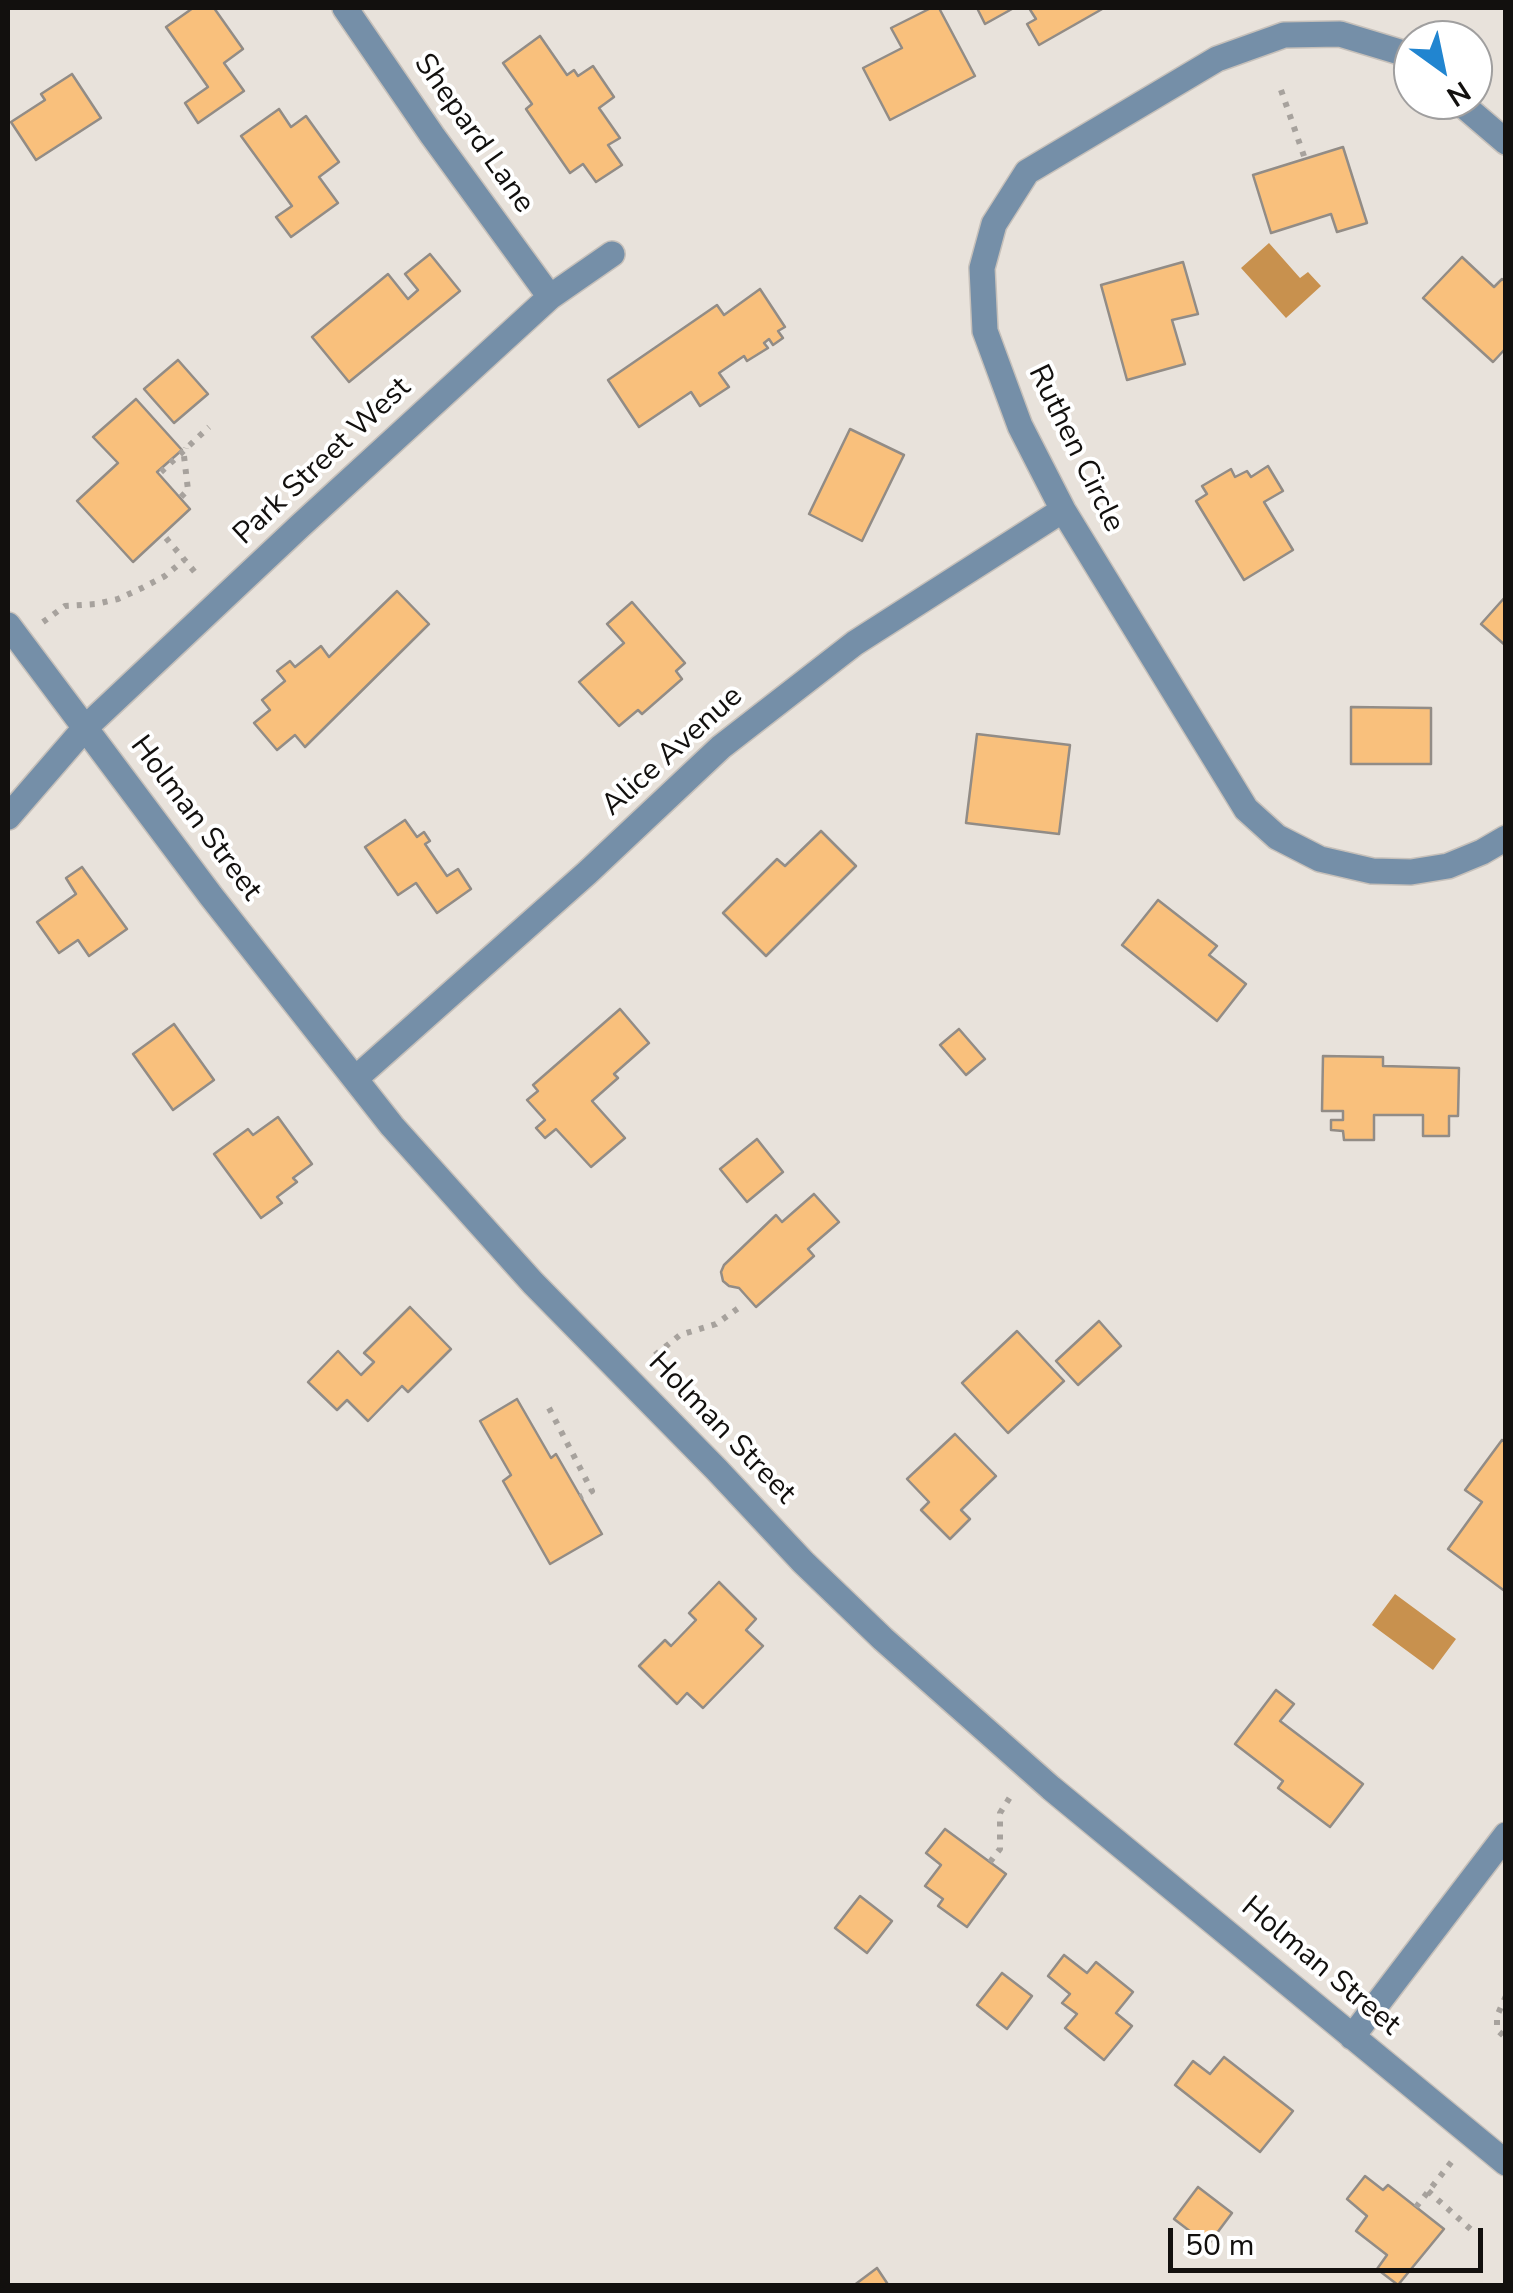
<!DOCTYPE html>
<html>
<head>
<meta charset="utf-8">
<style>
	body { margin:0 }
	#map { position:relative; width:1513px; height:2293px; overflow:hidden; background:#e8e2db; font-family:"Nunito Sans",sans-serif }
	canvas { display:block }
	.frame { position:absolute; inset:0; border:10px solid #12100e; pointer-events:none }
	.north { position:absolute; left:1393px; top:20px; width:100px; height:100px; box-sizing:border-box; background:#fff; border:2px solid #a09f9f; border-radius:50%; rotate:147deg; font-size:28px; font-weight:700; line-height:40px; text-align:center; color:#12100e }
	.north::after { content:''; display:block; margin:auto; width:35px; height:45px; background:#2185d0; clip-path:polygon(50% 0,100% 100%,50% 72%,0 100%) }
	.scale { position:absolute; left:1168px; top:2228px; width:315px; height:45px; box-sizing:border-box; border:5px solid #12100e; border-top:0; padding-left:12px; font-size:30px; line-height:35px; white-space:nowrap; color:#12100e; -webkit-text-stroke:8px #fff; paint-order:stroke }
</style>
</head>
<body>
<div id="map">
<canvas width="1513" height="2293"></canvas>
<div class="frame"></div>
<div class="north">N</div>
<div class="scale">50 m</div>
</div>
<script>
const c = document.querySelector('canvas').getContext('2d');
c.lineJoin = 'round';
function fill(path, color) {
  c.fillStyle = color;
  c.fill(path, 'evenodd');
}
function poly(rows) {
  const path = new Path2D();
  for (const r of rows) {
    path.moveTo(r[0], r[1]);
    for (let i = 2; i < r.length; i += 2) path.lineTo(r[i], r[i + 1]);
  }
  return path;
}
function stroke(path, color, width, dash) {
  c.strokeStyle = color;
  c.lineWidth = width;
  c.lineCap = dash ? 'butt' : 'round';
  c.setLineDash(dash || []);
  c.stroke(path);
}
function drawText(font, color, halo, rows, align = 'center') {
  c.font = font + ' "Nunito Sans",sans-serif';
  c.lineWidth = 8;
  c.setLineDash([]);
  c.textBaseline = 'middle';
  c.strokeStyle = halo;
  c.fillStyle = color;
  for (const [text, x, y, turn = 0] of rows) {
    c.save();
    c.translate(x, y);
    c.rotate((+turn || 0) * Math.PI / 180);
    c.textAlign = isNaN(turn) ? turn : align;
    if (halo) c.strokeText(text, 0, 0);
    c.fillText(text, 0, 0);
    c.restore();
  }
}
fill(poly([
	[1269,243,1300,278,1308,272,1321,286,1286,318,1241,268],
	[1395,1594,1456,1639,1433,1670,1372,1625]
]), '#c8914e');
const building = poly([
	[193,8,214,8,243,49,224,63,244,91,198,123,185,103,208,87,166,27,193,8],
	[931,8,939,8,975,76,890,120,863,68,902,48,891,28,931,8],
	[977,8,1012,8,1012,9,985,24,977,8],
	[1029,8,1104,8,1039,45,1027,24,1036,19,1029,8],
	[540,36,567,75,574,70,578,76,593,66,614,97,599,108,620,138,608,145,622,165,596,182,583,164,570,173,526,109,532,104,503,63,540,36],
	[72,74,101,118,36,160,11,122,45,100,41,94,72,74],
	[279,109,291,127,306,116,339,162,319,177,338,203,291,237,276,217,292,206,241,136,279,109],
	[1343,147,1367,223,1337,232,1331,214,1271,233,1253,175,1343,147],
	[430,254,460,291,349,382,312,337,388,274,408,299,418,290,405,274,430,254],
	[1462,257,1494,287,1502,279,1506,282,1506,348,1493,362,1423,298,1462,257],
	[1183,262,1198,314,1172,320,1185,364,1127,380,1101,285,1183,262],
	[760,289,785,327,778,331,783,338,773,345,769,339,764,343,768,348,747,361,744,356,719,373,729,387,700,406,691,392,639,427,608,380,717,305,724,315,760,289],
	[178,360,208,394,174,423,144,389,178,360],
	[136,399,182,450,157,472,190,509,133,562,77,501,118,463,93,437,136,399],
	[850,429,904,455,862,541,809,514,850,429],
	[1268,466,1283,491,1264,502,1293,550,1244,580,1196,501,1207,494,1202,486,1231,469,1235,477,1247,471,1251,477,1268,466],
	[397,591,429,624,305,747,295,735,277,750,254,723,270,710,262,700,285,681,277,671,290,661,295,667,321,646,329,657,397,591],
	[1506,596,1506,646,1481,624,1506,596],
	[632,602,685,663,676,671,682,679,642,714,638,710,619,726,579,682,624,643,607,624,632,602],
	[1351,707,1431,708,1431,764,1351,764,1351,707],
	[977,734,1070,745,1059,834,966,823,977,734],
	[405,820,417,837,424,832,430,841,425,844,447,876,458,869,471,889,437,913,416,883,398,895,365,847,405,820],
	[821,831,856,866,766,956,723,913,777,859,785,866,821,831],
	[82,867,127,929,89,956,78,940,59,953,37,922,76,894,66,878,82,867],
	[1158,900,1217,946,1209,955,1246,984,1217,1021,1122,945,1158,900],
	[620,1009,649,1043,614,1074,618,1078,592,1101,625,1138,591,1167,556,1129,545,1138,536,1128,545,1120,527,1100,538,1091,533,1085,620,1009],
	[174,1024,214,1080,173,1110,133,1054,174,1024],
	[959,1029,985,1059,966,1075,940,1045,959,1029],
	[1323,1056,1383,1057,1383,1066,1459,1068,1458,1116,1449,1116,1449,1136,1423,1136,1423,1115,1374,1115,1374,1140,1344,1140,1343,1131,1331,1130,1331,1120,1343,1120,1343,1111,1322,1111,1323,1056],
	[278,1117,312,1164,293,1178,297,1182,277,1197,282,1203,261,1218,214,1154,248,1129,253,1135,278,1117],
	[757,1139,783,1172,747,1202,720,1169,757,1139],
	[814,1194,839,1222,808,1249,814,1256,756,1307,739,1288,729,1286,723,1281,721,1272,724,1265,776,1215,782,1222,814,1194],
	[410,1307,451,1349,408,1392,402,1386,368,1421,347,1400,337,1410,308,1382,338,1351,361,1375,374,1362,364,1353,410,1307],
	[1099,1321,1121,1346,1078,1385,1056,1361,1099,1321],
	[1017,1331,1064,1381,1008,1433,962,1383,1017,1331],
	[517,1399,551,1458,556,1454,602,1534,550,1564,503,1481,511,1475,480,1421,517,1399],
	[955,1434,996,1476,961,1510,970,1519,950,1539,921,1510,929,1502,907,1479,955,1434],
	[1502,1440,1506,1443,1506,1592,1448,1549,1482,1502,1465,1490,1502,1440],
	[719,1582,756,1619,746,1630,763,1646,703,1708,687,1693,677,1704,639,1666,665,1640,671,1646,696,1620,689,1613,719,1582],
	[1276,1690,1294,1704,1280,1721,1363,1784,1330,1827,1278,1788,1283,1781,1235,1744,1276,1690],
	[945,1829,1006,1874,967,1927,938,1906,943,1899,925,1886,941,1865,926,1853,945,1829],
	[860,1896,892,1921,867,1953,835,1928,860,1896],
	[1064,1955,1087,1973,1096,1962,1133,1992,1116,2013,1132,2026,1104,2060,1065,2028,1077,2014,1062,2003,1070,1994,1048,1976,1064,1955],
	[1002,1973,1032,1996,1007,2029,977,2005,1002,1973],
	[1224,2057,1293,2111,1260,2152,1175,2085,1193,2061,1210,2074,1224,2057],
	[1365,2176,1383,2190,1388,2185,1444,2229,1398,2285,1377,2269,1387,2255,1356,2231,1367,2216,1347,2199,1365,2176],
	[1198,2187,1232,2213,1208,2245,1174,2219,1198,2187],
	[877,2268,889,2286,853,2286,877,2268]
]);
fill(building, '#f9c07c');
stroke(building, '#928c86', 2.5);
const minor = poly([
	[345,8,432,135,550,297],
	[1413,61,1403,53,1340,34,1284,35,1217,59,1027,172,994,224,982,268,985,331,1020,426,1063,510,1246,809,1277,837,1320,859,1372,871,1411,872,1448,866,1482,852,1506,838],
	[1457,100,1506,142],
	[8,625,211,896,392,1126,533,1283,717,1470,803,1562,883,1639,1051,1788,1506,2163],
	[8,817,85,728,300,526,550,297,612,254],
	[355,1079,587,873,721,747,855,643,1063,510],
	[1352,2037,1506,1835]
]);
stroke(minor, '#c6c0ba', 28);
stroke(poly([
	[1281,90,1305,159],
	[161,472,209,427],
	[181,497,188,490,184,456,186,448],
	[166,538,199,577],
	[43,622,65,606,96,604,118,599,142,588,165,576,184,560],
	[655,1355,680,1335,716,1324,740,1307],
	[549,1408,592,1491,580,1497],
	[990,1862,1000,1849,1000,1813,1012,1794],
	[1506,1996,1497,2016,1497,2030,1506,2038],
	[1428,2191,1476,2234],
	[1416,2207,1453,2160]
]), '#a7a29d', 6, [5, 8]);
stroke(minor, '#758fa8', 25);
drawText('30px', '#12100e', '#fff', [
	["Shepard Lane",473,134,55],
	["Ruthen Circle",1075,449,64],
	["Park Street West",323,462,-43],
	["Alice Avenue",673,752,-42],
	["Holman Street",195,819,53],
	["Holman Street",721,1429,46],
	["Holman Street",1320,1967,40]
]);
</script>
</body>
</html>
